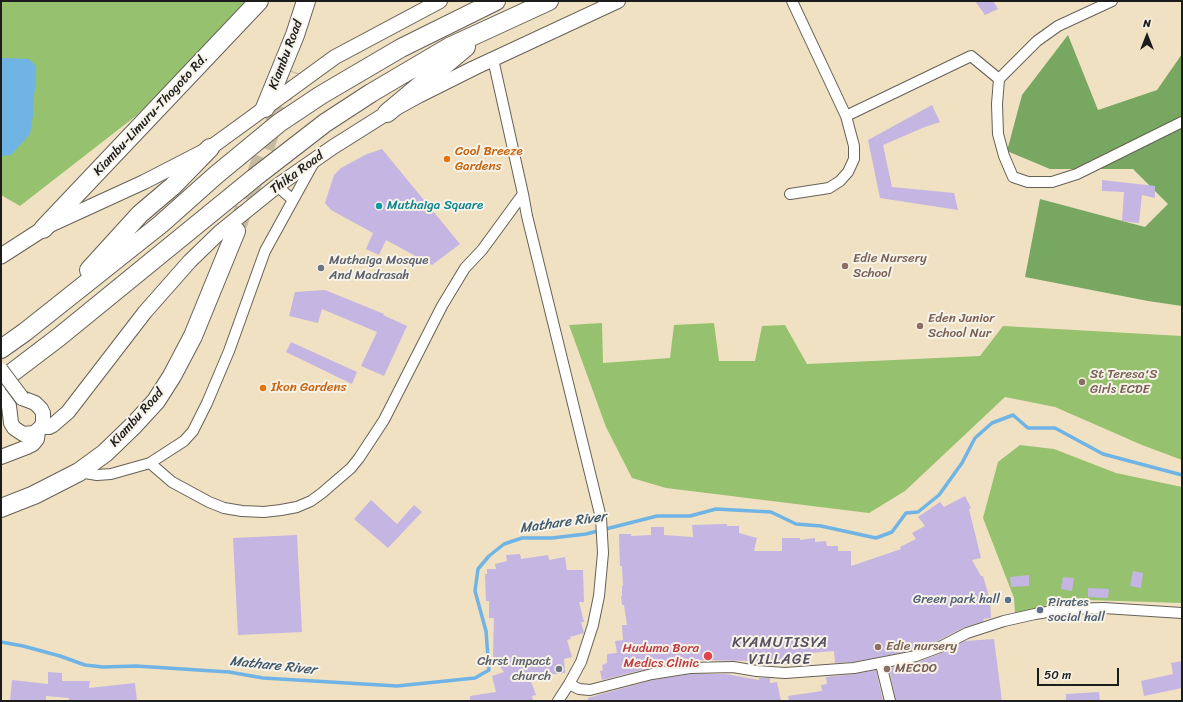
<!DOCTYPE html>
<html>
<head>
<meta charset="utf-8">
<style>
	body { margin:0 }
	#map { position:relative; width:1183px; height:702px; overflow:hidden; background:#f0e1c3; font-family:Sriracha,sans-serif }
	canvas { display:block }
	.frame { position:absolute; inset:0; border:2px solid #1c1c1c; pointer-events:none }
	.north { position:absolute; left:1127px; top:16px; width:40px; height:40px; -webkit-text-stroke:3px #f7f3e8; paint-order:stroke; rotate:0deg; font-size:11px; font-weight:700; line-height:16px; text-align:center; color:#1c1c1c }
	.north::after { content:''; display:block; margin:auto; width:14px; height:18px; background:#1c1c1c; clip-path:polygon(50% 0,100% 100%,50% 72%,0 100%) }
	.scale { position:absolute; left:1037px; top:668px; width:82px; height:18px; box-sizing:border-box; border:2px solid #1c1c1c; border-top:0; padding-left:5px; font-size:12px; line-height:14px; white-space:nowrap; color:#1c1c1c; -webkit-text-stroke:3px #f7f3e8; paint-order:stroke }
</style>
</head>
<body>
<div id="map">
<canvas width="1183" height="702"></canvas>
<div class="frame"></div>
<div class="north">N</div>
<div class="scale">50 m</div>
</div>
<script>
const c = document.querySelector('canvas').getContext('2d');
c.lineJoin = 'round';
function fill(path, color) {
  c.fillStyle = color;
  c.fill(path, 'evenodd');
}
function poly(rows) {
  const path = new Path2D();
  for (const r of rows) {
    path.moveTo(r[0], r[1]);
    for (let i = 2; i < r.length; i += 2) path.lineTo(r[i], r[i + 1]);
  }
  return path;
}
function stroke(path, color, width, dash) {
  c.strokeStyle = color;
  c.lineWidth = width;
  c.lineCap = dash ? 'butt' : 'round';
  c.setLineDash(dash || []);
  c.stroke(path);
}
function drawText(font, color, halo, rows, align = 'center') {
  c.font = font + ' Sriracha,sans-serif';
  c.lineWidth = 4;
  c.setLineDash([]);
  c.textBaseline = 'middle';
  c.strokeStyle = halo;
  c.fillStyle = color;
  for (const [text, x, y, turn = 0] of rows) {
    c.save();
    c.translate(x, y);
    c.rotate((+turn || 0) * Math.PI / 180);
    c.textAlign = isNaN(turn) ? turn : align;
    if (halo) c.strokeText(text, 0, 0);
    c.fillText(text, 0, 0);
    c.restore();
  }
}
fill(poly([
	[1,1,250,1,137,115,20,206,1,195],
	[602,323,603,363,670,358,674,325,714,323,719,361,755,361,762,326,785,325,807,364,980,356,1003,326,1182,336,1182,460,1142,445,1055,407,1005,397,905,491,869,513,666,488,632,478,606,427,569,325],
	[1020,445,1054,449,1116,473,1182,487,1182,603,1056,599,1058,604,1015,613,1014,598,983,518,998,462]
]), '#96c16e');
fill(poly([
	[1068,35,1098,110,1157,90,1182,54,1182,306,1148,301,1025,277,1040,199,1145,227,1168,204,1133,169,1050,169,1007,151,1022,95]
]), '#78a761');
fill(poly([
	[1,58,29,59,36,66,36,82,33,102,33,115,30,134,11,155,1,156]
]), '#6fb4e5');
stroke(poly([
	[1,642,23,646,60,656,85,665,103,667,136,666,229,672,263,678,397,686,475,678,489,670,486,631,475,591,478,569,489,556,504,544,522,538,552,538,586,534,657,516,690,516,716,509,771,512,796,524,821,526,876,538,892,532,906,513,918,512,939,495,962,463,975,438,992,423,1013,415,1028,428,1055,428,1103,454,1182,475]
]), '#6fb4e5', 3.5);
fill(poly([
	[975,1,993,1,998,9,985,15],
	[932,105,940,122,925,127,883,145,892,187,954,193,958,210,880,198,868,140],
	[382,149,460,244,432,265,386,240,379,255,366,249,373,233,331,210,325,203,334,175,341,168,367,154],
	[1102,180,1155,186,1155,198,1142,195,1139,223,1122,221,1124,192,1102,191],
	[325,290,384,314,383,315,407,326,384,376,361,366,377,332,322,309,318,323,289,316,295,292],
	[291,342,357,372,352,384,286,352],
	[965,496,971,508,969,509,981,558,972,560,981,576,983,576,990,600,991,618,983,619,984,621,965,627,937,641,914,650,853,662,835,663,834,651,811,653,811,664,770,665,760,665,760,661,689,660,689,662,650,668,602,680,600,671,603,670,602,665,607,663,607,654,617,653,615,641,623,640,622,625,627,625,624,605,622,605,621,596,622,596,622,586,623,586,622,566,620,566,619,534,631,534,631,536,651,535,651,527,664,527,664,535,693,537,692,525,727,524,727,526,739,526,739,533,757,538,754,551,782,551,782,538,800,538,800,540,815,538,815,542,826,541,827,546,838,546,838,551,851,551,851,566,901,549,900,547,916,539,912,533,925,526,918,517,940,502,944,507],
	[371,500,397,524,414,505,422,512,388,548,354,519],
	[297,535,302,632,238,635,233,538],
	[520,554,521,559,548,555,549,560,565,557,567,570,583,570,584,602,579,602,584,622,581,622,584,633,570,637,571,639,567,640,572,657,564,659,565,673,543,675,530,679,536,695,532,696,533,701,470,701,470,696,496,692,492,676,504,672,493,657,494,618,489,618,489,601,486,601,485,574,487,574,487,569,496,569,495,564,507,561,506,555],
	[1133,571,1143,573,1141,588,1130,586],
	[1029,575,1029,586,1011,587,1010,577],
	[1063,577,1074,578,1072,591,1061,589],
	[1088,588,1109,589,1108,598,1088,597],
	[994,639,1002,701,896,701,889,668,918,662,942,653,965,641],
	[1182,661,1182,688,1144,696,1141,681,1173,674,1171,663],
	[876,670,883,701,789,701,788,696,822,691,821,685,827,684,826,677,855,674],
	[48,672,62,673,62,681,90,681,89,688,135,683,137,701,69,701,69,698,46,696,46,701,10,701,12,680,48,684],
	[691,674,726,674,759,680,759,678,770,678,770,683,777,682,781,701,588,701,588,698,605,693,653,680],
	[1099,692,1100,701,1066,701,1066,694]
]), '#c5b5e2');
stroke(poly([
	[238,225,292,71]
]), '#c6baa2', 18, [18, 9]);
const street = poly([
	[493,59,523,194,527,216,601,518,603,553,599,596,593,625,581,662,569,684,558,701],
	[999,79,997,104,998,134,1004,156,1013,177,1028,182,1052,182,1077,174,1182,122],
	[846,116,971,56,999,79,1037,41,1058,26,1112,1],
	[277,186,293,200],
	[790,194,829,188,840,181,848,172,854,159,854,146,846,116,792,1],
	[150,463,172,482,209,502,224,508,242,511,264,512,281,510,297,507,311,501,322,493,351,468,359,458,384,420,442,306,465,268,482,250,523,194],
	[79,472,97,475,111,474,150,463,184,441,193,431,207,403,229,351,265,251,314,162],
	[881,664,890,701],
	[569,684,579,689,590,690,652,674,690,668,733,667,757,671,785,673,854,668,916,656,940,647,967,633,1004,621,1035,614,1066,609,1104,608,1182,613]
]);
const secondary = poly([
	[48,226,144,182,210,148,335,57,440,1],
	[1,395,9,406,11,423,14,428,23,434,34,433,41,427,43,422,43,413,41,409,35,403,22,398],
	[41,427,49,427,53,425,68,412,145,312,190,261,220,232,277,186,333,147,387,113,418,96,474,68,618,1],
	[1,457,27,447,33,444,37,439,38,431]
]);
const primary = poly([
	[1,256,43,229]
]);
const highway = poly([
	[265,108,295,35,306,1],
	[387,113,466,47],
	[43,229,259,1],
	[89,270,140,214,173,186,210,148],
	[1,349,25,332,161,224,216,175,279,123,321,95,401,48,496,1],
	[1,381,59,337,254,178,325,123,371,93,449,47,549,1],
	[1,508,34,495,79,472,105,453,134,425,156,401,172,376,193,336,236,231]
]);
stroke(street, '#666156', 12);
stroke(secondary, '#666156', 16);
stroke(primary, '#666156', 17);
stroke(highway, '#666156', 20);
stroke(street, '#fff', 10);
stroke(secondary, '#fff', 14);
stroke(primary, '#fff', 15);
stroke(highway, '#fff', 18);
const secondaryBridge = poly([
	[1,370,22,398]
]);
stroke(secondaryBridge, '#666156', 16, []);
stroke(secondaryBridge, '#fff', 14);
for (const [x, y, r, color] of [
	[447,159,4,"#e8710a"],
	[379,206,4,"#0f9aa8"],
	[845,266,4,"#8d6e63"],
	[321,268,4,"#6b7280"],
	[920,326,4,"#8d6e63"],
	[1082,382,4,"#8d6e63"],
	[263,388,4,"#e8710a"],
	[1008,600,4,"#5c6f8a"],
	[1040,610,4,"#5c6f8a"],
	[878,647,4,"#8d6e63"],
	[708,656,5,"#e0444e"],
	[559,669,4,"#6b7280"],
	[887,669,4,"#8d6e63"]
]) {
  const dot = new Path2D();
  dot.arc(x, y, r, 0, 2 * Math.PI);
  c.fillStyle = color;
  c.fill(dot);
  stroke(dot, '#f7f3e8', 1.5);
}
drawText('13px', '#1c1c1c', '#f7f3e8', [
	["Kiambu Road",286,55,-69],
	["Kiambu-Limuru-Thogoto Rd.",151,115,-47],
	["Thika Road",297,173,-36],
	["Kiambu Road",137,418,-48]
]);
drawText('13px', '#c56008', '#f7f3e8', [
	["Cool Breeze",455,152],
	["Gardens",455,167],
	["Ikon Gardens",271,388]
], 'left');
drawText('13px', '#0d838f', '#f7f3e8', [
	["Muthaiga Square",387,206]
], 'left');
drawText('13px', '#785e54', '#f7f3e8', [
	["Edie Nursery",853,259],
	["School",853,274],
	["Eden Junior",928,319],
	["School Nur",928,334],
	["St Teresa'S",1090,375],
	["Girls ECDE",1090,390],
	["Edie nursery",886,647],
	["MECDO",895,669]
], 'left');
drawText('13px', '#5b616d', '#f7f3e8', [
	["Muthaiga Mosque",329,261],
	["And Madrasah",329,276],
	["Chrst impact",551,662,"right"],
	["church",551,677,"right"]
], 'left');
drawText('13px', '#4e5e75', '#f7f3e8', [
	["Green park hall",1000,600],
	["Pirates",1048,603,"left"],
	["social hall",1048,618,"left"]
], 'right');
drawText('13px', '#be3a42', '#f7f3e8', [
	["Huduma Bora",699,649],
	["Medics Clinic",699,664]
], 'right');
drawText('italic 14px', '#3d596c', '#f7f3e8', [
	["Mathare River",563,523,-8],
	["Mathare River",273,666,6]
]);
c.letterSpacing = '1px';
drawText('15px', '#575261', '#f7f3e8', [
	["KYAMUTISYA",780,643],
	["VILLAGE",780,660]
]);
c.letterSpacing = '0px';
</script>
</body>
</html>
